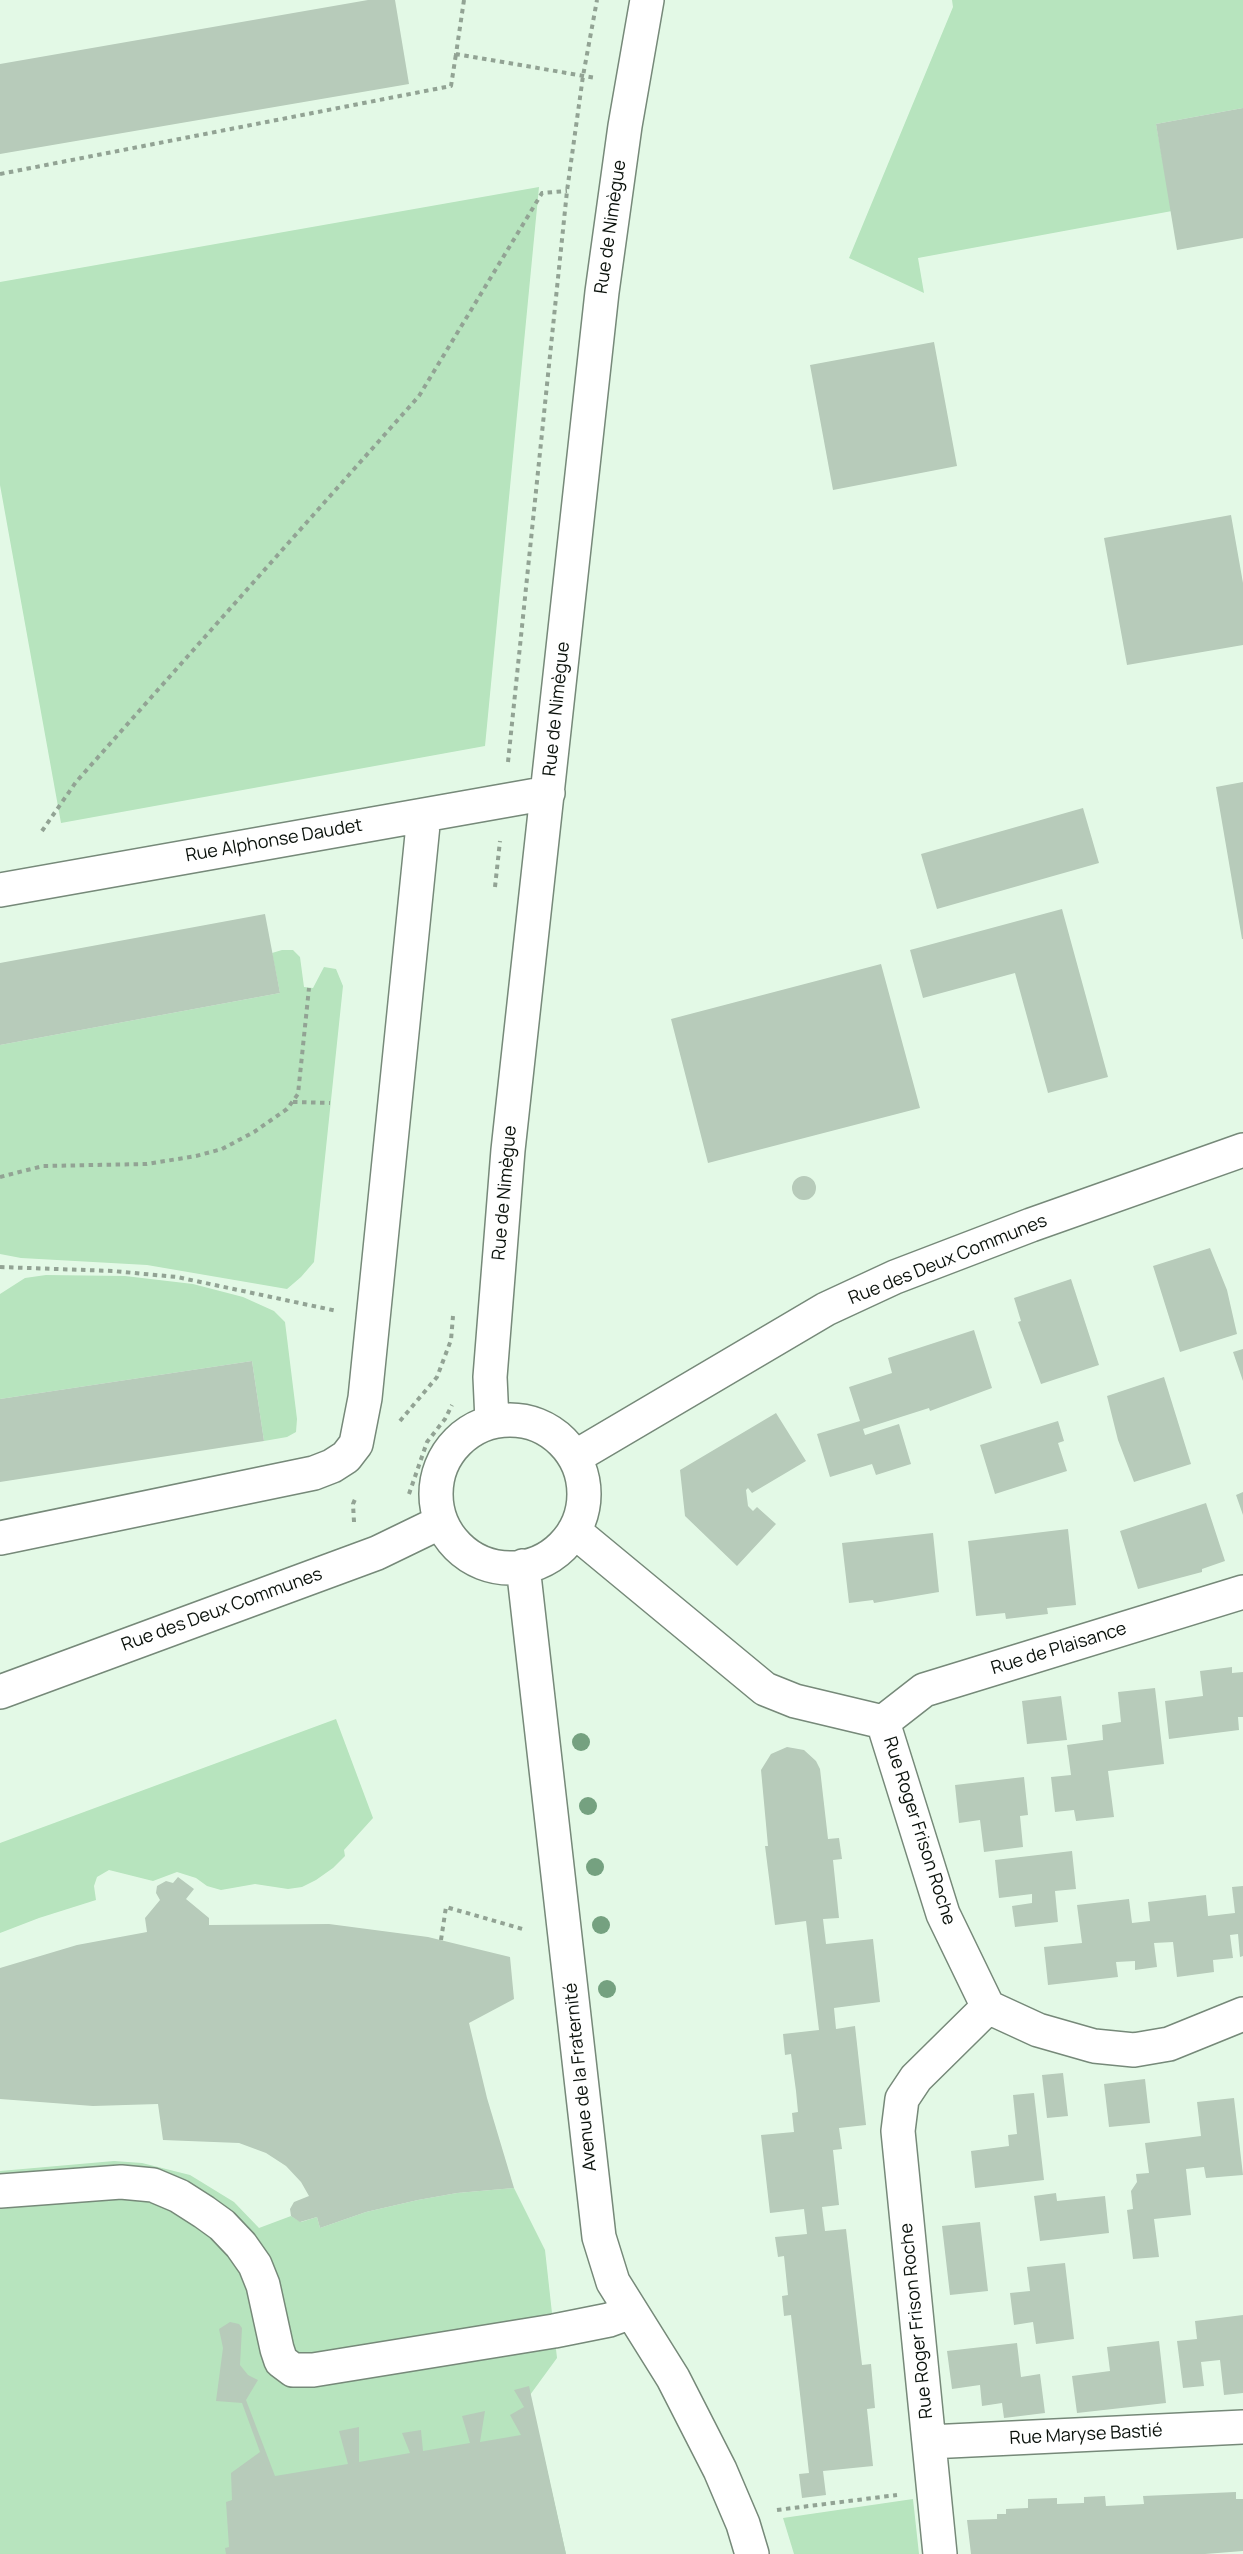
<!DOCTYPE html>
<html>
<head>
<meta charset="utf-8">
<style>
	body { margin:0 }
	canvas { display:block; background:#e3f9e6 }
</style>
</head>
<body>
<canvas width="1243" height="2554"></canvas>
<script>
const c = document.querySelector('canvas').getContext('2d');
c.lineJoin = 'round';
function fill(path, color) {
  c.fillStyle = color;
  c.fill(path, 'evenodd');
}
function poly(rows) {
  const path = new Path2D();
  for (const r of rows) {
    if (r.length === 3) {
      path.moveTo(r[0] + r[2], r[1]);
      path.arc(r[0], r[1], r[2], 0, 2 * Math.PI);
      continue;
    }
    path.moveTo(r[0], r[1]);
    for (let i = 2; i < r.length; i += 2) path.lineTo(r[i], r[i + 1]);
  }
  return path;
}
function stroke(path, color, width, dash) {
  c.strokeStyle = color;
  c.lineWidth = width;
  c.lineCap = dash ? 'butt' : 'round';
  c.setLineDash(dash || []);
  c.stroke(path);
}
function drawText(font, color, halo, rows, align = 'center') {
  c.font = font + ' Manrope,sans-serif';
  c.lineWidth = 4.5;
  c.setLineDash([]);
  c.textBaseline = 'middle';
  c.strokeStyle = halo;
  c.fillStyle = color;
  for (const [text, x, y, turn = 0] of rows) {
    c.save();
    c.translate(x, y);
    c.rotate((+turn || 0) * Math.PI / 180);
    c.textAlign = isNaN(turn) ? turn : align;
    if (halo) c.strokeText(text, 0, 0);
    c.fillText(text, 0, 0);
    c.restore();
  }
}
fill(poly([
	[952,0,1243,0,1243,108,1156,124,1172,211,918,258,924,293,849,258,953,7],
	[539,187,485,746,61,823,0,485,0,282],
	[282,950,293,950,300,957,304,987,313,988,324,967,336,969,343,986,314,1262,301,1277,287,1289,147,1265,21,1258,0,1254,0,1045,280,993,272,953],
	[46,1275,125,1276,193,1284,243,1297,274,1311,285,1322,297,1419,296,1432,287,1437,264,1441,252,1361,0,1399,0,1294,25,1278],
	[336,1719,373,1818,344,1850,345,1856,333,1868,316,1880,302,1887,288,1889,255,1884,221,1890,207,1886,196,1878,177,1872,153,1881,109,1870,97,1877,94,1886,96,1900,39,1918,0,1933,0,1843],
	[114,2161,142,2163,190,2175,234,2202,259,2228,291,2216,301,2222,317,2217,320,2228,366,2212,418,2200,457,2193,514,2188,545,2250,557,2358,530,2395,566,2554,0,2554,0,2171],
	[913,2499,919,2554,794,2554,783,2518]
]), '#b7e4be');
fill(poly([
	[368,0,395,0,409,84,0,154,0,64],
	[1243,108,1243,238,1177,250,1156,124],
	[934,342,957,466,833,490,810,365],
	[1231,515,1243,583,1243,645,1127,665,1104,538],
	[1243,782,1243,939,1242,939,1216,787],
	[1083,808,1099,863,937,909,921,854],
	[1062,909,1108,1077,1048,1093,1015,973,923,998,910,950],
	[265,914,280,993,0,1045,0,963],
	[881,964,920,1108,708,1163,671,1019],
	[804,1188,12],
	[1210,1248,1227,1290,1237,1334,1180,1352,1153,1266],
	[1071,1279,1099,1365,1041,1384,1018,1322,1021,1321,1014,1298],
	[974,1330,992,1388,930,1411,929,1408,863,1429,865,1435,899,1424,911,1464,876,1475,872,1464,830,1477,817,1434,860,1421,849,1387,892,1373,888,1358],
	[1243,1349,1243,1381,1233,1352],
	[252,1361,264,1441,0,1482,0,1399],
	[1164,1377,1191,1464,1134,1482,1118,1440,1107,1396],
	[776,1413,806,1461,752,1493,748,1488,746,1490,748,1506,753,1511,757,1507,776,1524,737,1566,685,1516,680,1470],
	[1058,1421,1064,1441,1058,1443,1067,1471,995,1494,980,1445],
	[1243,1492,1243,1515,1236,1495],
	[1206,1503,1225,1561,1202,1569,1202,1572,1138,1589,1120,1531],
	[1068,1529,1076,1605,1047,1608,1048,1614,1006,1619,1005,1613,976,1616,968,1541],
	[933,1533,939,1592,874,1603,873,1600,849,1603,842,1543],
	[1232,1667,1232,1673,1243,1672,1243,1717,1238,1717,1239,1730,1169,1739,1165,1701,1203,1696,1200,1671],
	[1155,1688,1164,1764,1108,1771,1114,1817,1076,1821,1074,1810,1055,1812,1051,1777,1071,1775,1067,1745,1103,1740,1102,1725,1121,1722,1118,1692],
	[1061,1696,1067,1740,1027,1744,1022,1701],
	[787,1747,804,1750,816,1761,820,1769,828,1839,839,1838,842,1859,833,1860,839,1918,823,1919,826,1944,873,1939,880,2002,834,2008,836,2029,855,2026,866,2125,839,2128,842,2149,833,2150,839,2205,822,2207,825,2231,846,2229,862,2365,871,2364,875,2408,867,2409,873,2466,823,2471,826,2495,802,2498,799,2474,809,2473,791,2315,784,2316,782,2296,788,2295,784,2256,778,2257,775,2237,807,2234,804,2209,770,2213,761,2135,794,2132,792,2113,798,2112,796,2091,791,2054,785,2055,783,2034,819,2030,806,1921,775,1925,765,1846,768,1846,761,1770,771,1754],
	[1024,1777,1028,1815,1020,1816,1023,1847,984,1852,980,1820,959,1823,955,1785],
	[1072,1851,1076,1889,1055,1891,1058,1922,1015,1927,1012,1906,1032,1903,1032,1894,999,1898,995,1860],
	[178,1877,194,1889,186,1899,209,1918,209,1925,329,1924,428,1937,510,1957,514,1999,469,2023,487,2098,514,2188,457,2193,418,2200,366,2212,320,2228,317,2217,300,2222,291,2216,290,2209,294,2202,309,2196,301,2182,286,2166,266,2153,239,2143,163,2140,158,2104,93,2106,0,2099,0,1968,77,1945,147,1932,145,1918,160,1900,156,1893,157,1886,166,1881,173,1883],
	[1243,1886,1243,1956,1240,1957,1238,1934,1230,1935,1233,1958,1213,1960,1214,1972,1177,1977,1173,1942,1154,1943,1157,1967,1135,1970,1135,1961,1116,1962,1118,1977,1048,1985,1044,1947,1082,1943,1077,1905,1129,1899,1132,1923,1150,1921,1148,1902,1206,1895,1208,1916,1235,1913,1232,1887],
	[1063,2073,1068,2116,1047,2118,1042,2075],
	[1145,2079,1150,2123,1109,2127,1104,2084],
	[1034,2093,1044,2180,975,2188,971,2151,1009,2146,1008,2135,1017,2134,1013,2095],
	[1234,2098,1243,2175,1206,2178,1204,2167,1186,2169,1191,2215,1154,2219,1159,2257,1133,2259,1127,2210,1133,2209,1131,2191,1137,2182,1136,2174,1149,2173,1145,2143,1201,2136,1197,2102],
	[1056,2193,1057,2201,1105,2196,1109,2233,1040,2241,1034,2196],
	[980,2222,988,2291,950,2295,942,2226],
	[1065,2263,1074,2339,1036,2344,1033,2322,1014,2325,1010,2293,1030,2291,1027,2267],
	[1243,2315,1243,2393,1224,2395,1220,2360,1201,2362,1204,2386,1183,2388,1177,2341,1197,2339,1195,2321],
	[230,2322,239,2324,242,2328,240,2365,248,2375,258,2380,246,2400,275,2476,348,2464,339,2431,359,2427,359,2462,410,2453,402,2433,421,2430,423,2451,470,2443,462,2416,485,2411,480,2442,521,2435,510,2415,524,2407,514,2390,529,2386,566,2554,226,2554,225,2548,229,2547,226,2502,232,2500,231,2473,260,2452,242,2403,216,2401,223,2348,219,2329],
	[1159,2341,1166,2403,1077,2413,1072,2376,1110,2371,1107,2347],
	[1017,2343,1021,2377,1040,2374,1045,2413,1004,2418,1002,2403,982,2406,980,2385,952,2389,947,2351],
	[1236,2492,1236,2499,1243,2499,1243,2551,1205,2554,971,2554,967,2520,997,2519,997,2514,1006,2514,1006,2509,1028,2508,1028,2499,1057,2498,1057,2504,1084,2503,1084,2497,1105,2496,1106,2506,1144,2504,1143,2496]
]), '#b7cbba');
const minor = poly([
	[0,890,548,793],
	[510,1494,74],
	[492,1421,490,1377,508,1150,602,292,625,126,647,0],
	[575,1457,826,1309,895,1277,1031,1225,1243,1150],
	[574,1531,765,1689,795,1701,883,1722,943,1914,988,2007,916,2078,902,2099,898,2131,940,2554],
	[0,1538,314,1473,332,1466,346,1457,356,1444,365,1398,424,815],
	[523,1566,599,2237,613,2282,673,2378,720,2470,743,2524,752,2554],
	[0,1692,377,1553,441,1522],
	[883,1722,924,1690,1243,1592],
	[988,2007,1038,2030,1094,2046,1134,2050,1169,2044,1243,2014],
	[0,2191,121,2182,153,2185,179,2196,204,2212,222,2225,241,2245,255,2265,263,2285,277,2349,281,2361,293,2370,313,2370,554,2331,609,2320,631,2312],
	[929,2442,1243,2427]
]);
stroke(minor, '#768979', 36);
stroke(poly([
	[464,0,456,54,596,78],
	[0,174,451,86,456,54],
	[508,762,567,191,583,76,597,0],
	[42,831,76,782,419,396,542,193,567,191],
	[495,887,500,841],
	[293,1102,330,1103],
	[0,1177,43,1166,147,1164,196,1156,222,1149,254,1132,287,1109,298,1094,309,988],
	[0,1267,113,1271,177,1277,337,1311],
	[400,1421,437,1377,451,1340,453,1316],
	[409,1494,427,1442,445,1419,452,1405],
	[354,1522,353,1504,356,1497],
	[441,1940,446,1907,526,1930],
	[777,2510,897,2495]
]), '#92a394', 4, [4.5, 4.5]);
stroke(minor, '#fff', 33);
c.fillStyle = '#75a180';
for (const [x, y] of [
	[581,1742],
	[588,1806],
	[595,1867],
	[601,1925],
	[607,1989]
]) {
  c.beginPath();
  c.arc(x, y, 9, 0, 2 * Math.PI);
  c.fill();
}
drawText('18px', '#0a110b', '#fff', [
	["Rue de Nimègue",611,227,-82],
	["Rue de Nimègue",557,709,-84],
	["Rue Alphonse Daudet",274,841,-10],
	["Rue de Nimègue",505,1193,-85],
	["Rue des Deux Communes",948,1260,-22],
	["Rue des Deux Communes",222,1610,-20],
	["Rue de Plaisance",1059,1649,-17],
	["Rue Roger Frison Roche",919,1831,72],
	["Avenue de la Fraternité",581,2077,-96],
	["Rue Roger Frison Roche",917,2321,-96],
	["Rue Maryse Bastié",1086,2435,-3]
]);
</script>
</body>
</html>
